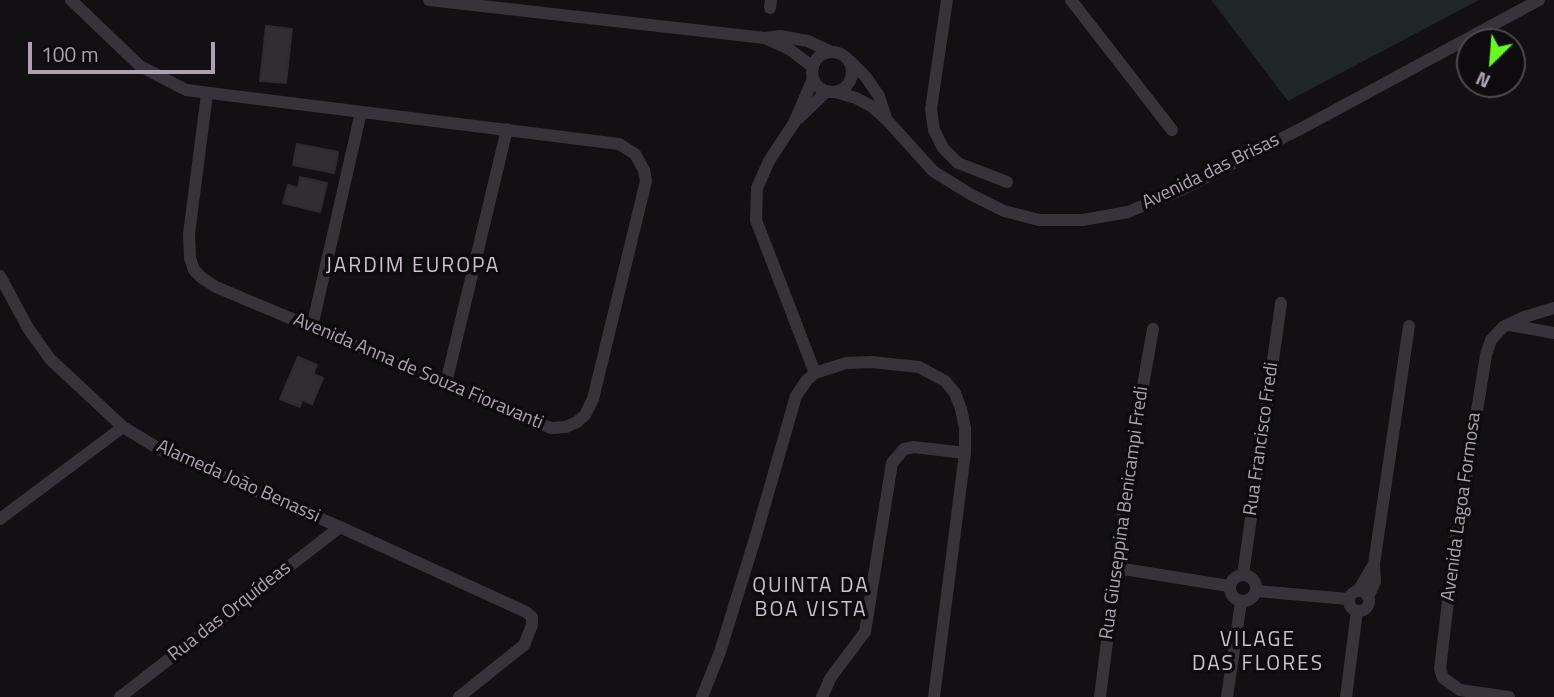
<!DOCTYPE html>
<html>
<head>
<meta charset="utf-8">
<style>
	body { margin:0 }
	#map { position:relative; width:1554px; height:697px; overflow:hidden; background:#121012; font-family:"Titillium Web",sans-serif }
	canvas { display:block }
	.north { position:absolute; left:1456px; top:28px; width:70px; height:70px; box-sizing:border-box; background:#0d0b0d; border:2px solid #4e4750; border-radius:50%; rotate:205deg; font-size:19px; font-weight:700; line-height:28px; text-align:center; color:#afa0b4 }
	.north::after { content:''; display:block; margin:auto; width:24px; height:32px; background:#64ff1b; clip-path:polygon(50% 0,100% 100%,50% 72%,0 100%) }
	.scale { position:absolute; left:28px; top:42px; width:187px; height:32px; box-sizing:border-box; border:4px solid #afa0b4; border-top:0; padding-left:9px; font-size:21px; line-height:24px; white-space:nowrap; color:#afa0b4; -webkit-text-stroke:5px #0d0b0d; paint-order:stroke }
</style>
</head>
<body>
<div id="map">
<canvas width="1554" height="697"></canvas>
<div class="north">N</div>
<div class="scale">100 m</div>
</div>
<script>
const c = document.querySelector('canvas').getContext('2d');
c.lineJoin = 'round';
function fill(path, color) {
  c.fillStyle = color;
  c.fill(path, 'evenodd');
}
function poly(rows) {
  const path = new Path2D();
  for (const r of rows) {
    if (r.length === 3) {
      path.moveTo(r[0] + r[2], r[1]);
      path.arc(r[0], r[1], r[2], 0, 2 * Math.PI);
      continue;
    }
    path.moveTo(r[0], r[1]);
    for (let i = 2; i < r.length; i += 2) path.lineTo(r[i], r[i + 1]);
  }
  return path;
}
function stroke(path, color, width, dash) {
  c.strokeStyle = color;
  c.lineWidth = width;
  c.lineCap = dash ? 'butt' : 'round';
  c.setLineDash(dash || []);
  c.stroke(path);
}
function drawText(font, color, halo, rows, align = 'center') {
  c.font = font + ' "Titillium Web",sans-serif';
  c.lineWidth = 7;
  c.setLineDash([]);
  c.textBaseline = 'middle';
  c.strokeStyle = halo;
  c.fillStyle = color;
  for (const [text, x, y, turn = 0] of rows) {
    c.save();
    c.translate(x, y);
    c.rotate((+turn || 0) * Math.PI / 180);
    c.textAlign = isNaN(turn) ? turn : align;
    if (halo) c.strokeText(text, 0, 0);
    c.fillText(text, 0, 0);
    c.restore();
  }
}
fill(poly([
	[1211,0,1479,0,1288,101]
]), '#1e2628');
const building = poly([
	[266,26,292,29,286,83,260,81,266,26],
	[297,144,338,152,334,173,293,165,297,144],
	[300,177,327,183,320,212,283,203,288,185,298,188,300,177],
	[298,357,317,365,313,374,323,378,312,404,302,400,300,407,280,399,298,357]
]);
fill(building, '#312d31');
stroke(building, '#2e2a2e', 2);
stroke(poly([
	[71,0,140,66,186,90,619,144,635,154,644,170,646,181,593,399,585,415,577,422,566,427,551,428,216,287,202,278,194,270,190,258,189,234,207,94],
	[429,0,765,38,780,36,808,41,831,52],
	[947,0,931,109,934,130,943,148,958,163,1007,182],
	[1071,0,1172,130],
	[770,8,771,0],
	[765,38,789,49,813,67],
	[832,72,20],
	[850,61,865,76,879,96,886,118],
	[813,79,794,123,769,161,757,188,756,220,815,373],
	[835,92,856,98,871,106,886,119,933,171,970,194,1004,211,1039,220,1083,220,1128,212,1181,190,1304,127,1539,0],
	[799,118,827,91],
	[0,276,28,328,50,359,123,427,161,450,340,527,526,612,532,617,532,625,524,645,459,697],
	[1510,325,1554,333],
	[312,327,361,112],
	[446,383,507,129],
	[0,519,123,427],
	[1117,568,1229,586],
	[1243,588,13],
	[1243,575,1281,303],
	[1256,591,1349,599],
	[1358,591,1374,564],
	[1359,601,10],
	[1368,597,1375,582,1374,564,1409,326],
	[120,697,340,527],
	[702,697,720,652,757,532,796,396,807,380,815,373,846,363,871,362,919,367,945,381,955,393,961,409,965,428,965,453,934,697],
	[822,697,831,677,865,632,892,463,904,449,914,447,965,453],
	[1100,697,1131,453,1153,329],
	[1227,697,1241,602],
	[1346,697,1357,611],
	[1509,697,1460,690,1443,678,1440,669,1453,559,1486,355,1491,340,1503,327,1524,317,1554,308]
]), '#38333a', 12);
drawText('19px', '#afa0b4', '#0d0b0d', [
	["Avenida das Brisas",1211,172,-26],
	["Avenida Anna de Souza Fioravanti",418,372,23],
	["Rua Francisco Fredi",1262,439,-82],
	["Alameda João Benassi",238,482,24],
	["Avenida Lagoa Formosa",1462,507,-82],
	["Rua Giuseppina Benicampi Fredi",1125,513,-82],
	["Rua das Orquídeas",230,612,-38]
]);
c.letterSpacing = '2px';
drawText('21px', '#ccc1d0', '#0d0b0d', [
	["JARDIM EUROPA",413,267],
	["QUINTA DA",811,587],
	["BOA VISTA",811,611],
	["VILAGE",1258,641],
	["DAS FLORES",1258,665]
]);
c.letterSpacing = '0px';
</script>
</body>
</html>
